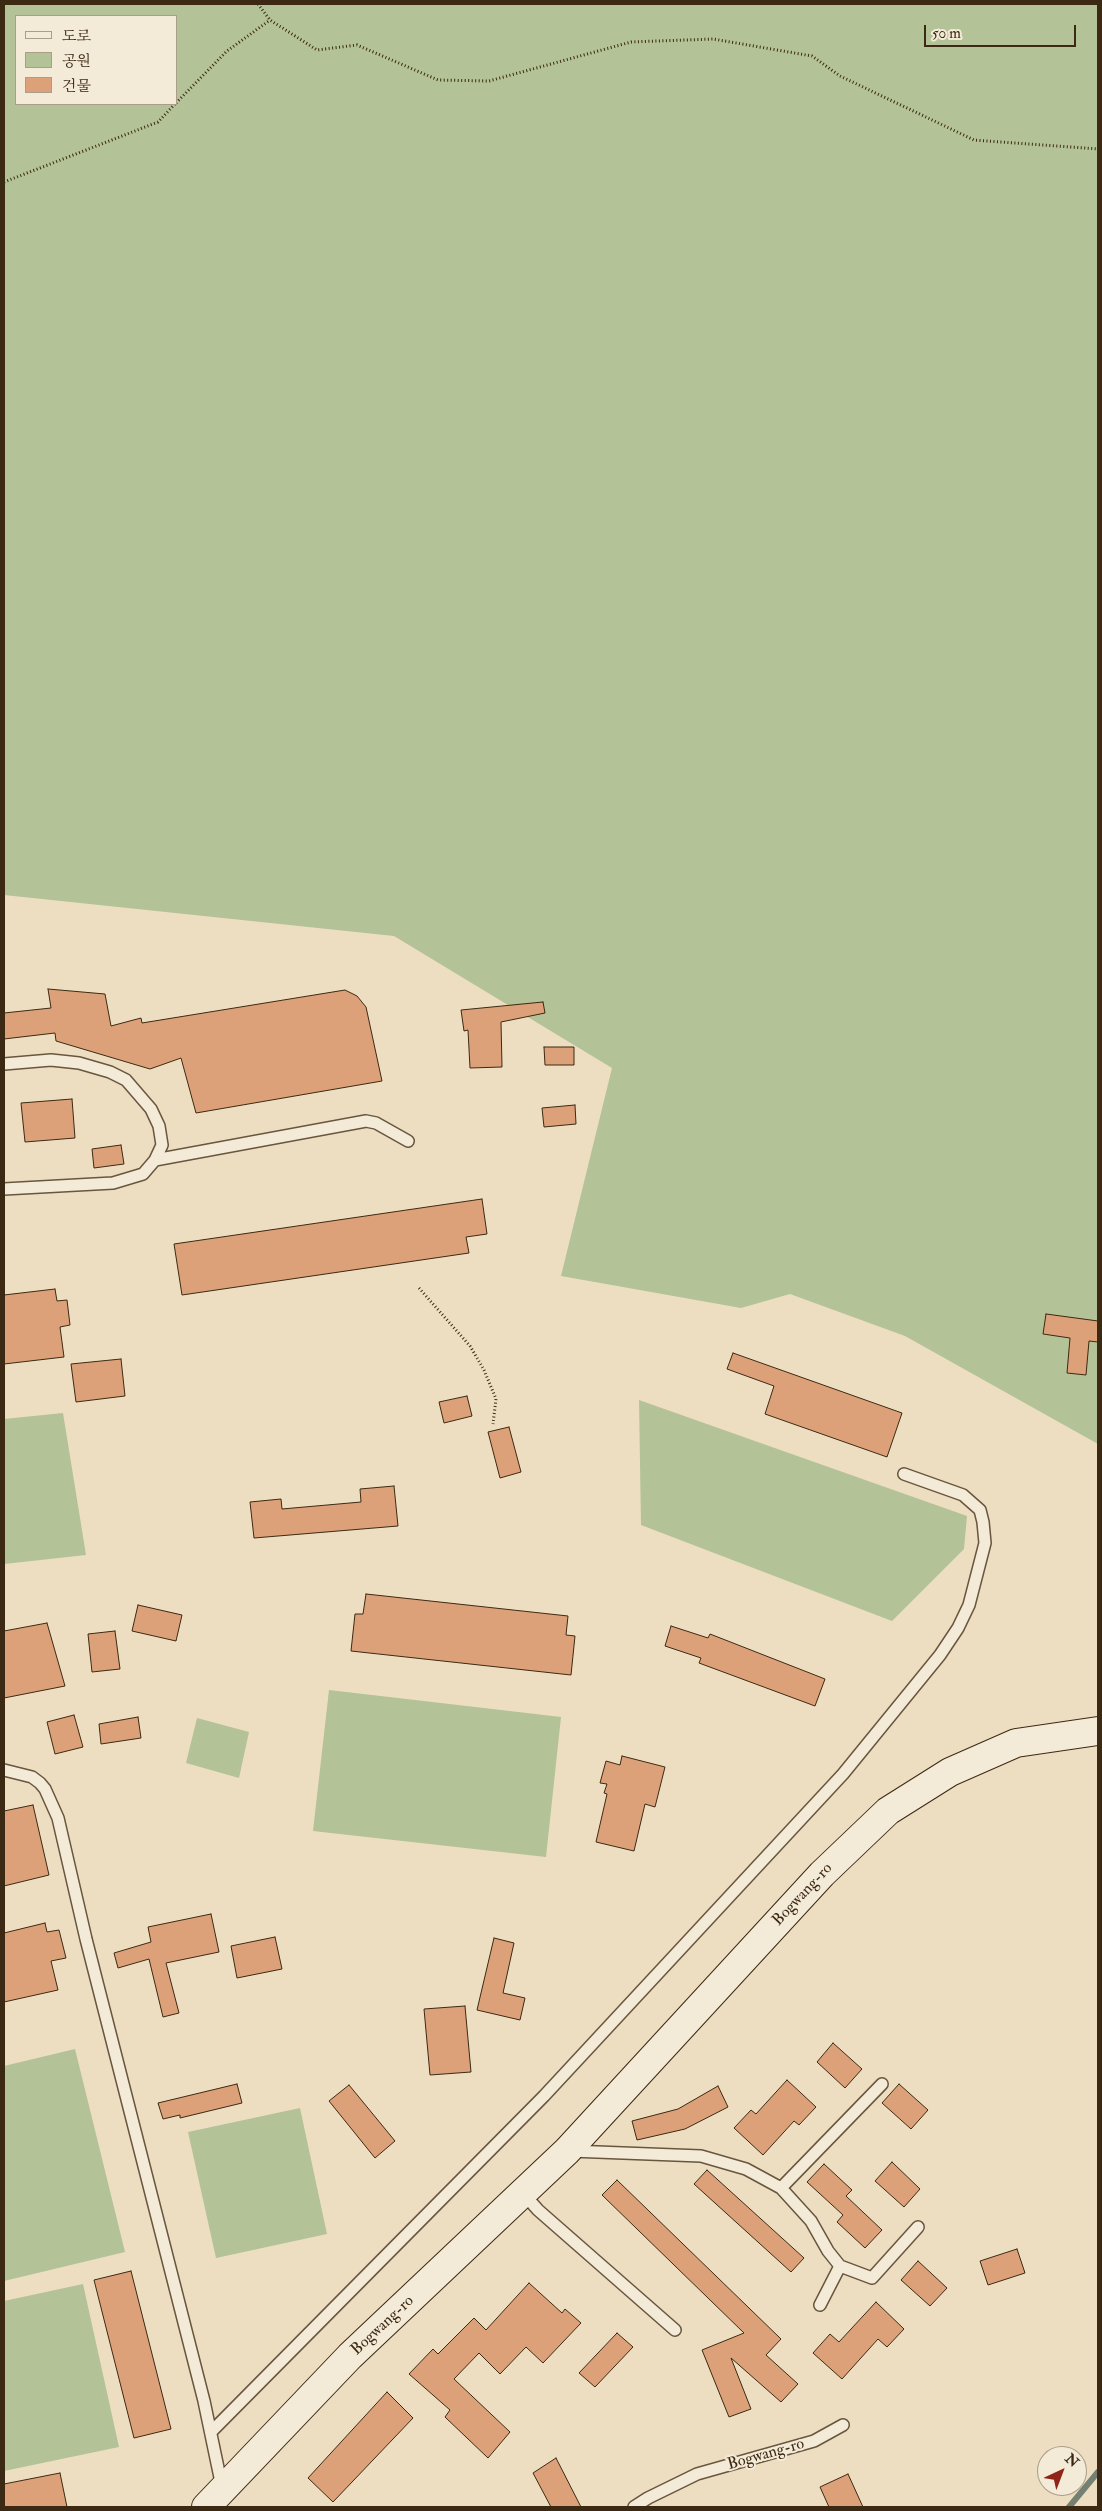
<!DOCTYPE html>
<html>
<head>
<meta charset="utf-8">
<style>
	body { margin:0 }
	#map { position:relative; width:1102px; height:2511px; overflow:hidden; background:#eddec1; font-family:"IM FELL Double Pica","Noto Serif KR",serif }
	canvas { display:block }
	.frame { position:absolute; inset:0; border:5px solid #3c2913; pointer-events:none }
	.legend { position:absolute; left:15px; top:15px; width:162px; height:90px; box-sizing:border-box; background:#f3ead7; border:1px solid #aa9d89; margin:0; padding:6px 9px; list-style:none; font-size:15px; color:#3c2913 }
	.legend li { display:flex; align-items:center; gap:10px; height:25px }
	.legend b { width:25px; border:1px solid #aa9d89 }
	.north { position:absolute; left:1037px; top:2446px; width:50px; height:50px; box-sizing:border-box; background:#f3ead7; border:1px solid #aa9d89; border-radius:50%; rotate:43deg; font-size:14px; font-weight:700; line-height:20px; text-align:center; color:#3c2913 }
	.north::after { content:''; display:block; margin:auto; width:18px; height:22px; background:#8f2418; clip-path:polygon(50% 0,100% 100%,50% 72%,0 100%) }
	.scale { position:absolute; left:924px; top:25px; width:152px; height:22px; box-sizing:border-box; border:2px solid #3c2913; border-top:0; padding-left:6px; font-size:15px; line-height:18px; white-space:nowrap; color:#3c2913; -webkit-text-stroke:4px #f3ead7; paint-order:stroke }
</style>
</head>
<body>
<div id="map">
<canvas width="1102" height="2511"></canvas>
<div class="frame"></div>
<ul class="legend">
<li><b style="height:6px;background:#f3ead7"></b>도로</li>
<li><b style="height:14px;background:#b3c297"></b>공원</li>
<li><b style="height:14px;background:#dca179"></b>건물</li>
</ul>
<div class="north">N</div>
<div class="scale">50 m</div>
</div>
<script>
const c = document.querySelector('canvas').getContext('2d');
c.lineJoin = 'round';
function fill(path, color) {
  c.fillStyle = color;
  c.fill(path, 'evenodd');
}
function poly(rows) {
  const path = new Path2D();
  for (const r of rows) {
    path.moveTo(r[0], r[1]);
    for (let i = 2; i < r.length; i += 2) path.lineTo(r[i], r[i + 1]);
  }
  return path;
}
function stroke(path, color, width, dash) {
  c.strokeStyle = color;
  c.lineWidth = width;
  c.lineCap = dash ? 'butt' : 'round';
  c.setLineDash(dash || []);
  c.stroke(path);
}
function drawText(font, color, halo, rows, align = 'center') {
  c.font = font + ' "IM FELL Double Pica",serif';
  c.lineWidth = 4;
  c.setLineDash([]);
  c.textBaseline = 'middle';
  c.strokeStyle = halo;
  c.fillStyle = color;
  for (const [text, x, y, turn = 0] of rows) {
    c.save();
    c.translate(x, y);
    c.rotate((+turn || 0) * Math.PI / 180);
    c.textAlign = isNaN(turn) ? turn : align;
    if (halo) c.strokeText(text, 0, 0);
    c.fillText(text, 0, 0);
    c.restore();
  }
}
fill(poly([
	[4,4,1098,4,1098,1444,905,1336,790,1294,741,1308,561,1276,612,1068,394,936,4,895],
	[16,16,176,16,176,104,16,104],
	[639,1400,967,1516,964,1549,892,1621,641,1525],
	[63,1413,86,1555,4,1564,4,1419],
	[329,1690,561,1717,546,1857,313,1831],
	[197,1718,249,1732,239,1778,186,1763],
	[75,2049,125,2252,4,2281,4,2066],
	[300,2108,327,2234,216,2258,188,2132],
	[83,2284,119,2447,4,2471,4,2301]
]), '#b3c297');
stroke(poly([
	[1069,2507,1098,2472]
]), '#748172', 6);
const building = poly([
	[48,989,105,994,111,1026,141,1018,142,1023,345,990,357,996,366,1007,382,1081,196,1113,181,1058,150,1069,56,1041,55,1033,4,1039,4,1013,51,1008,48,989],
	[543,1002,545,1013,501,1022,502,1067,470,1068,468,1030,464,1031,461,1010,543,1002],
	[544,1047,574,1047,574,1065,545,1065,544,1047],
	[72,1099,75,1138,25,1142,21,1103,72,1099],
	[575,1105,576,1124,544,1127,542,1108,575,1105],
	[121,1145,124,1164,94,1168,92,1149,121,1145],
	[482,1199,487,1234,466,1237,469,1253,182,1295,174,1244,482,1199],
	[55,1289,57,1301,67,1300,70,1325,60,1327,64,1357,4,1364,4,1295,55,1289],
	[1046,1314,1098,1321,1098,1342,1089,1341,1086,1375,1067,1373,1070,1338,1043,1334,1046,1314],
	[733,1353,902,1413,887,1457,765,1414,774,1386,727,1369,733,1353],
	[121,1359,125,1396,76,1402,71,1364,121,1359],
	[467,1396,472,1416,444,1423,439,1402,467,1396],
	[509,1427,521,1472,500,1478,488,1432,509,1427],
	[394,1486,398,1526,254,1538,250,1502,281,1499,282,1509,361,1502,360,1489,394,1486],
	[366,1594,568,1616,566,1635,575,1636,571,1675,351,1651,355,1614,363,1614,366,1594],
	[138,1605,182,1615,176,1641,132,1631,138,1605],
	[47,1623,65,1686,4,1698,4,1631,47,1623],
	[671,1626,708,1638,710,1634,825,1679,815,1706,699,1663,701,1658,665,1646,671,1626],
	[115,1631,120,1669,92,1672,88,1634,115,1631],
	[74,1715,83,1747,55,1754,47,1722,74,1715],
	[138,1717,141,1738,101,1744,99,1724,138,1717],
	[622,1756,665,1767,655,1807,645,1804,634,1851,596,1842,607,1794,604,1793,607,1784,600,1783,606,1761,620,1765,622,1756],
	[33,1805,49,1875,4,1886,4,1811,33,1805],
	[211,1914,219,1952,166,1963,179,2013,163,2017,149,1959,118,1968,114,1953,151,1942,148,1927,211,1914],
	[45,1923,47,1932,59,1930,66,1958,51,1961,58,1990,4,2002,4,1933,45,1923],
	[275,1937,282,1969,237,1978,231,1946,275,1937],
	[494,1938,514,1943,503,1993,525,1998,520,2020,477,2010,494,1938],
	[465,2006,471,2072,430,2075,424,2009,465,2006],
	[833,2043,862,2069,845,2088,817,2062,833,2043],
	[787,2080,816,2107,799,2125,794,2121,763,2155,734,2128,751,2110,756,2114,787,2080],
	[237,2084,242,2103,180,2118,180,2115,163,2119,158,2103,237,2084],
	[899,2084,928,2110,911,2129,882,2103,899,2084],
	[349,2085,395,2141,375,2158,329,2101,349,2085],
	[718,2086,728,2107,685,2129,637,2140,632,2121,678,2109,718,2086],
	[892,2162,920,2189,904,2207,875,2181,892,2162],
	[824,2164,852,2190,846,2196,882,2230,865,2248,837,2222,843,2215,807,2182,824,2164],
	[707,2170,804,2258,791,2272,694,2184,707,2170],
	[617,2180,781,2339,766,2355,798,2384,781,2402,731,2358,751,2409,729,2417,702,2350,744,2333,602,2195,617,2180],
	[1017,2249,1025,2273,988,2285,980,2261,1017,2249],
	[918,2261,947,2288,930,2306,901,2280,918,2261],
	[131,2271,171,2429,134,2438,94,2280,131,2271],
	[529,2283,562,2313,565,2309,581,2323,543,2363,526,2347,500,2374,479,2353,454,2379,510,2432,488,2458,445,2417,450,2410,409,2374,433,2349,438,2354,474,2318,486,2330,529,2283],
	[876,2302,904,2329,887,2347,878,2339,842,2379,813,2353,830,2334,839,2342,876,2302],
	[617,2333,633,2347,595,2387,579,2373,617,2333],
	[387,2392,413,2418,333,2502,308,2478,387,2392],
	[556,2458,581,2507,551,2507,533,2473,556,2458],
	[60,2473,67,2507,4,2507,4,2484,60,2473],
	[848,2474,863,2507,829,2507,820,2487,848,2474]
]);
fill(building, '#dca179');
stroke(building, '#3c2913', 1);
const lane = poly([
	[4,1064,51,1060,79,1063,110,1072,126,1080,151,1109,159,1126,162,1145,155,1160,143,1174,113,1183,4,1189],
	[155,1160,366,1121,376,1123,408,1141],
	[4,1770,32,1777,40,1783,45,1789,58,1818,86,1939,204,2401,222,2487],
	[571,2151,701,2156,746,2169,781,2188,811,2221,828,2251,840,2266,872,2278,918,2227],
	[781,2188,882,2084],
	[523,2193,538,2210,675,2330],
	[820,2305,840,2266],
	[211,2432,544,2096,843,1774,940,1655,958,1628,969,1605,985,1543,983,1522,980,1510,963,1495,904,1474],
	[634,2507,648,2498,697,2474,814,2441,843,2425]
]);
const secondary = poly([
	[206,2507,350,2356,567,2151,822,1874,888,1811,950,1772,1016,1743,1098,1731]
]);
stroke(lane, '#68563e', 14);
stroke(secondary, '#3c2913', 30);
stroke(poly([
	[258,4,270,20,317,50,357,45,438,80,489,81,631,42,713,39,812,56,840,76,974,140,1098,149],
	[176,103,227,51,270,20],
	[4,182,158,122,175,104],
	[419,1288,470,1346,484,1370,496,1399,493,1424]
]), '#3c2913', 3, [1, 2.5]);
stroke(lane, '#f3ead7', 11);
stroke(secondary, '#f3ead7', 28);
drawText('16px', '#3c2913', '#f3ead7', [
	["Bogwang-ro",803,1895,-47],
	["Bogwang-ro",383,2326,-43],
	["Bogwang-ro",766,2455,-16]
]);
</script>
</body>
</html>
